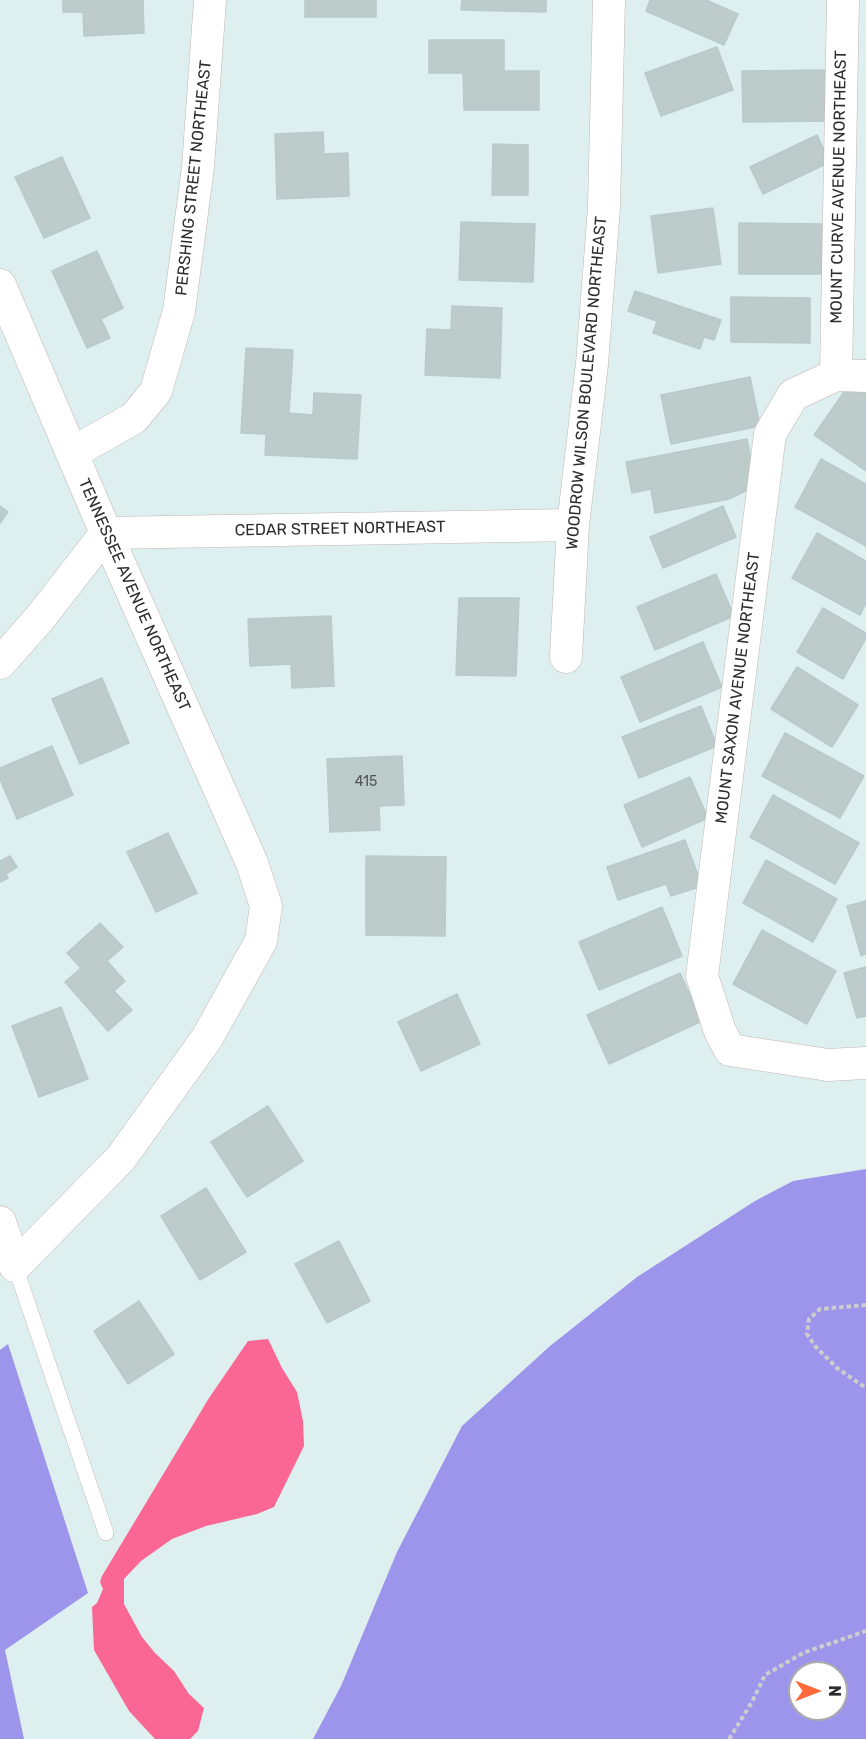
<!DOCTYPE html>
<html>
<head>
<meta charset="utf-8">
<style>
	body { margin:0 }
	#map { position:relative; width:866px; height:1739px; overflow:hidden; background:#deefef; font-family:Rubik,sans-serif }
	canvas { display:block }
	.north { position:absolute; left:788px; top:1661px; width:60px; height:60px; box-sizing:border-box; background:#fff; border:2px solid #ababab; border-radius:50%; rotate:90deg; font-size:16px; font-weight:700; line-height:24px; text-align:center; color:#2d2d2d }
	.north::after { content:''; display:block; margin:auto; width:21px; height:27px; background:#ff6a3b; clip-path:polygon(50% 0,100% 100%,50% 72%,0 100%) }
</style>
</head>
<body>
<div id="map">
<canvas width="866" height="1739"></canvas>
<div class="north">N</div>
</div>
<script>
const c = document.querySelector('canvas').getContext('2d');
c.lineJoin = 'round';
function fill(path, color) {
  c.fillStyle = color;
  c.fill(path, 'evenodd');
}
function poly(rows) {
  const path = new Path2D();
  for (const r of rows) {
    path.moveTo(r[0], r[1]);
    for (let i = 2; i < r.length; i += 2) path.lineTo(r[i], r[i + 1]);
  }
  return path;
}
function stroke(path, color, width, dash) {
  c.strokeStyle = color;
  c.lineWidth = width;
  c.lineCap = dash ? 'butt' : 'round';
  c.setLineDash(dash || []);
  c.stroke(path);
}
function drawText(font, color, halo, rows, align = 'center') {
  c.font = font + ' Rubik,sans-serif';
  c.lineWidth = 4.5;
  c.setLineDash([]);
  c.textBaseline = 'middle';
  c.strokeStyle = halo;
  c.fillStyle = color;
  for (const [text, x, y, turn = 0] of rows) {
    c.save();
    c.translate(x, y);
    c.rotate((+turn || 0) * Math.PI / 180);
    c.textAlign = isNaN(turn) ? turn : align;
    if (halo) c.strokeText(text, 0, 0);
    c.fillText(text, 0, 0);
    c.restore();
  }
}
fill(poly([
	[866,1169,866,1739,313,1739,341,1686,397,1552,462,1426,550,1346,637,1277,755,1201,793,1181],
	[800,1673,836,1673,836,1709,800,1709],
	[8,1344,88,1593,5,1650,24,1739,0,1739,0,1350]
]), '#9c95eb');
fill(poly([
	[268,1339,282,1368,297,1392,303,1421,304,1446,274,1507,257,1514,206,1526,172,1539,141,1561,124,1579,124,1604,142,1637,155,1653,174,1671,189,1694,204,1708,198,1731,190,1739,155,1739,129,1711,94,1650,92,1607,97,1603,103,1589,100,1582,102,1576,209,1398,248,1341]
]), '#fb6795');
const building = poly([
	[63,0,143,0,144,33,84,36,83,12,63,12,63,0],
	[305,0,376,0,376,17,305,17,305,0],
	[462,0,546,0,546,12,461,10,462,0],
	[650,0,706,0,738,14,724,45,646,11,650,0],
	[429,40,504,40,504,71,539,71,539,110,464,110,463,73,429,73,429,40],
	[717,47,733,90,661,116,645,73,717,47],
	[829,70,830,121,743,122,742,71,829,70],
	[323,132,324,154,348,153,349,196,277,199,275,134,323,132],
	[817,135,830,162,763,194,750,167,817,135],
	[493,144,528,145,528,195,492,195,493,144],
	[62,157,90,218,44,238,15,177,62,157],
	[713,208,721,264,658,273,651,216,713,208],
	[461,222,535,224,533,282,459,280,461,222],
	[739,223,826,224,825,274,739,274,739,223],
	[97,251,123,308,101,319,110,338,87,348,52,271,97,251],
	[635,291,721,320,714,340,704,337,700,349,653,333,657,321,628,311,635,291],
	[731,297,810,298,810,343,731,342,731,297],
	[452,306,502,308,500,378,425,375,427,329,451,330,452,306],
	[246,348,293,350,289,413,313,415,314,393,361,395,357,459,265,455,266,434,241,433,246,348],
	[750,377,760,426,671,444,661,395,750,377],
	[853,379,866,388,866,471,814,435,853,379],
	[747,439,756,486,729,499,655,513,651,489,632,493,626,462,747,439],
	[821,459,866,484,866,546,795,507,821,459],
	[0,506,8,512,0,523,0,506],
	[723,506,736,537,663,568,650,537,723,506],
	[817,533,866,561,866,603,860,615,792,578,817,533],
	[716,574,734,616,655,650,637,607,716,574],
	[459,598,519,598,516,676,456,675,459,598],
	[823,608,866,633,866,638,843,679,797,652,823,608],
	[331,616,334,686,292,688,291,664,250,666,248,619,331,616],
	[703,642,722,687,640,722,621,677,703,642],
	[797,667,858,705,832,747,771,709,797,667],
	[102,678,129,743,80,764,52,699,102,678],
	[701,706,717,746,639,778,622,737,701,706],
	[785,733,864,776,840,818,762,776,785,733],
	[52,746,73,795,17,819,0,779,0,768,52,746],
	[402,756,404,805,379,806,380,830,330,832,327,759,402,756],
	[690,777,708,818,642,847,624,805,690,777],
	[773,795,859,843,835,884,750,837,773,795],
	[168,833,197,893,156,912,127,852,168,833],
	[685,840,702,886,671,896,666,884,618,900,607,867,685,840],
	[10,856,17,867,6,874,8,878,0,882,0,861,10,856],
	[366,856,446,857,445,936,366,935,366,856],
	[766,860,837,899,813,942,743,903,766,860],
	[866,901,866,954,861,956,847,906,866,901],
	[662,907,682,956,599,990,579,942,662,907],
	[100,923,123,947,107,961,125,981,114,991,132,1010,108,1031,65,982,81,968,67,953,100,923],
	[762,930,836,971,807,1024,733,984,762,930],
	[866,967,866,1016,857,1018,844,973,866,967],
	[680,973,702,1021,609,1064,587,1015,680,973],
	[457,994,480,1044,421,1071,398,1022,457,994],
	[61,1007,88,1079,39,1097,12,1026,61,1007],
	[268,1106,303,1161,247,1197,211,1142,268,1106],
	[206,1188,246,1252,200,1280,161,1216,206,1188],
	[339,1241,370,1301,327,1323,295,1264,339,1241],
	[139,1301,174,1354,128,1384,94,1331,139,1301]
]);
fill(building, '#bdcbcb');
stroke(building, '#b7cacc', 1.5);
const lane = poly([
	[15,1266,106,1533]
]);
const street = poly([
	[0,285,106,533,252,863,266,906,261,941,207,1038,121,1158,15,1266,0,1222],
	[836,375,843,0],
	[866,376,836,375,793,395,770,434,702,976,720,1031,730,1050,828,1065,866,1063],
	[72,453,134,418,156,391,179,311,198,167,210,0],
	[566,657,573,525,592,364,604,207,609,0],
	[0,663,40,618,106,533,573,525]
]);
stroke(lane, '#c2b5b2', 16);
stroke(street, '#c2b5b2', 33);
stroke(poly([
	[866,1305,820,1309,809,1319,807,1334,815,1346,837,1368,866,1388],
	[729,1739,752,1702,765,1675,803,1653,866,1631]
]), '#cdcdcd', 4, [4.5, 3]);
stroke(lane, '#fff', 15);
stroke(street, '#fff', 32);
drawText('14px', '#515454', null, [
	["415",366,782]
]);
drawText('16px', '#2d2d2d', '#fff', [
	["PERSHING STREET NORTHEAST",194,178,-84],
	["MOUNT CURVE AVENUE NORTHEAST",839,187,-89],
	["WOODROW WILSON BOULEVARD NORTHEAST",587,383,-85],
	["CEDAR STREET NORTHEAST",340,529,-1],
	["TENNESSEE AVENUE NORTHEAST",134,595,66],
	["MOUNT SAXON AVENUE NORTHEAST",738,688,-83]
]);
</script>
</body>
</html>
